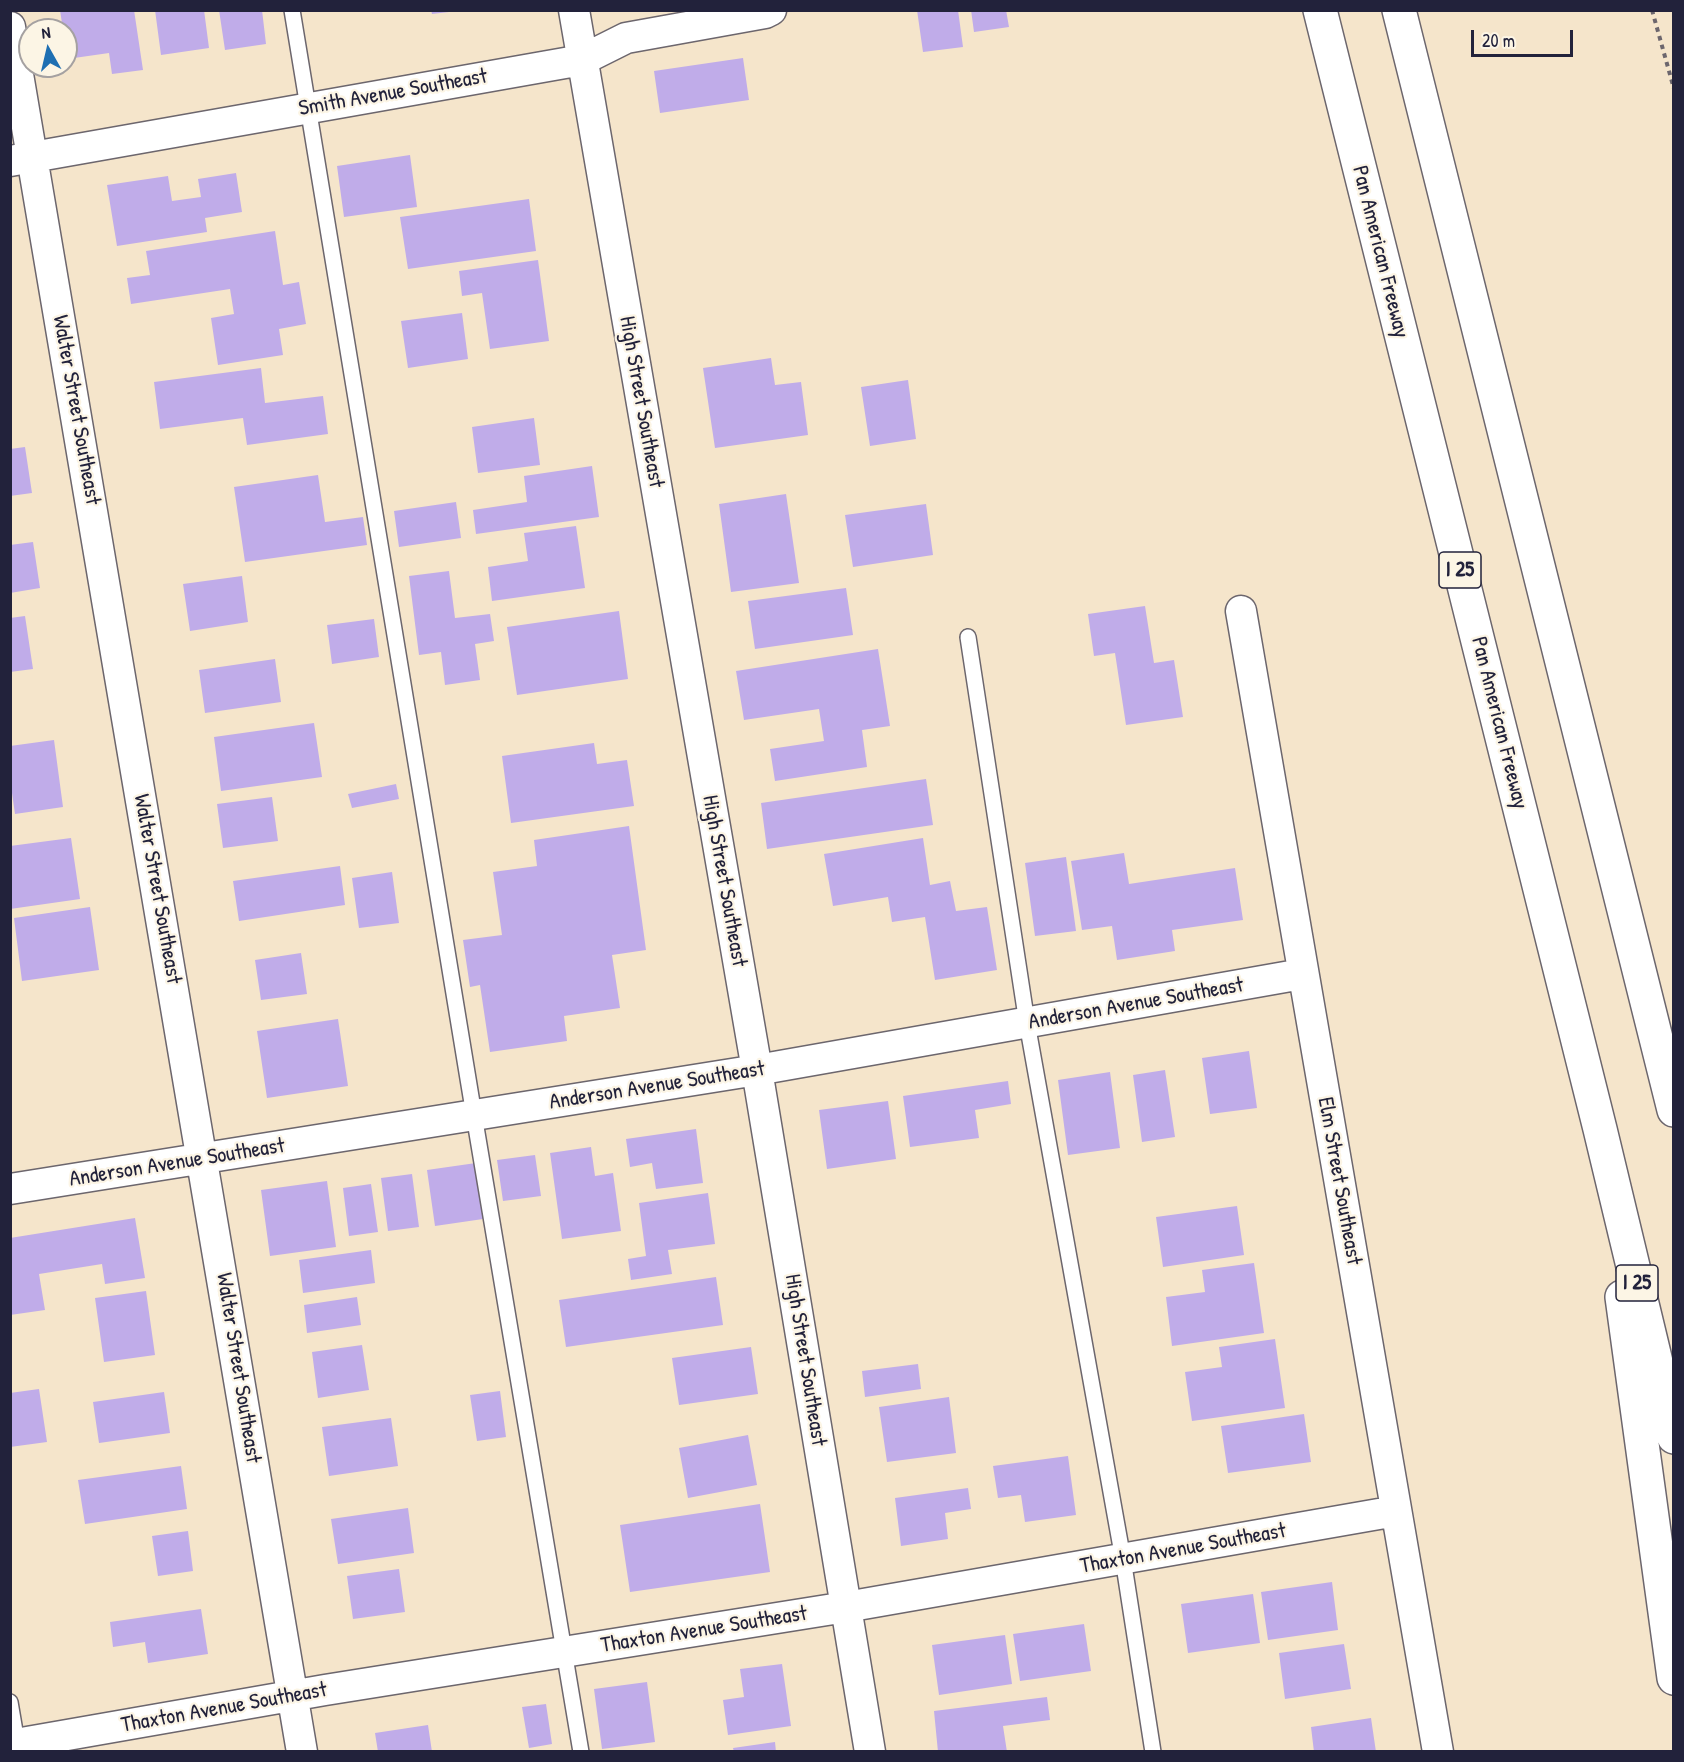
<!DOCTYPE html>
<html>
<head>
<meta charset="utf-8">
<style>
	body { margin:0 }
	#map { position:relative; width:1684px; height:1762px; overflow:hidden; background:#f5e5cb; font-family:"Patrick Hand",sans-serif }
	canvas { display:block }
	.frame { position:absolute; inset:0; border:12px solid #22223b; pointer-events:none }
	.north { position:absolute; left:18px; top:18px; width:60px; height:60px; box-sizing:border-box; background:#fcf5e5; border:2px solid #a5a1a1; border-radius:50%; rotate:352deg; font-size:16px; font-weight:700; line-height:24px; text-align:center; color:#22223b }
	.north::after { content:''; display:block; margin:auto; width:21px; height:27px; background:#1f6fb2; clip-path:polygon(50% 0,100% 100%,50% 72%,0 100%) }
	.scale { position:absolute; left:1471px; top:30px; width:102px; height:27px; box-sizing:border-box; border:3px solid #22223b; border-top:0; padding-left:8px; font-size:18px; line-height:21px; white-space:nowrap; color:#22223b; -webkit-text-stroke:4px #fcf5e5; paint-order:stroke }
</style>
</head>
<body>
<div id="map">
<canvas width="1684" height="1762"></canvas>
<div class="frame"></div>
<div class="north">N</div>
<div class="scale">20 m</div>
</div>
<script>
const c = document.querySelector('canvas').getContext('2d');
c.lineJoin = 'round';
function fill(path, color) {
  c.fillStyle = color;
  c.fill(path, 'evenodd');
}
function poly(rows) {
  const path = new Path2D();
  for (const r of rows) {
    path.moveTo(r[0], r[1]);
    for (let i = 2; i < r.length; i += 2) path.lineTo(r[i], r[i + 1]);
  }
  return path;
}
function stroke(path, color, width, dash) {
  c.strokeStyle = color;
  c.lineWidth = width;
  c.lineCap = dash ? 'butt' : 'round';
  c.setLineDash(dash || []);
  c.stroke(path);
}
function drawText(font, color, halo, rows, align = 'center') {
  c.font = font + ' "Patrick Hand",sans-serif';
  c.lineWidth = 4.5;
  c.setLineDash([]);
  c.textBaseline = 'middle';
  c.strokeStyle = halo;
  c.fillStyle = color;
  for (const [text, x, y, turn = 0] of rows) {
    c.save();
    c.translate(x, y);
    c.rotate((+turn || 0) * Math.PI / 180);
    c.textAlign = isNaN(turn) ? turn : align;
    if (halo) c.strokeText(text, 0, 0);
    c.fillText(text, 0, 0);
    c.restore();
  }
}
fill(poly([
	[60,10,134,10,143,70,112,74,109,53,67,59,66,30,63,30],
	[155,10,204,10,209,48,161,55],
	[219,10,262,10,266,44,225,50],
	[431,10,449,10,449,12,432,14],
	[917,10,958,10,963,47,923,52],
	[971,10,1006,10,1009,27,974,32],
	[743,58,749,100,660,113,654,71],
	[410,155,417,207,344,217,337,166],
	[236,173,242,212,205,218,207,232,117,246,107,185,168,176,172,201,201,197,198,179],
	[529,199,536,251,408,269,400,217],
	[275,231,283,285,299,282,306,324,279,329,283,355,218,365,211,318,234,314,230,289,131,304,127,278,150,275,146,251],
	[538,260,549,341,490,349,482,293,462,296,459,271],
	[462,313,468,359,408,368,401,321],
	[771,358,775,385,801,382,808,435,715,448,703,368],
	[261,368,265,403,323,396,328,434,247,445,243,418,160,429,154,382],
	[908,380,916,439,870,446,861,387],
	[534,418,540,465,478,473,472,427],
	[25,447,32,493,10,496,10,449],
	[592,466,599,517,476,534,473,510,527,502,524,476],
	[318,475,325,522,363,517,367,545,245,562,234,487],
	[786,494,799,583,731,592,719,504],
	[456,502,461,538,399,547,394,511],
	[926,504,933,555,853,567,845,515],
	[576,526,585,588,492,601,488,567,528,561,524,533],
	[33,542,40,588,10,593,10,545],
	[449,571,455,618,490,614,494,641,475,644,480,680,445,685,441,652,419,655,409,576],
	[242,576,248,622,190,631,183,584],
	[846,588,853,635,755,649,748,601],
	[1145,606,1154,663,1174,660,1183,717,1126,725,1115,653,1094,656,1088,614],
	[619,611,628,679,517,695,507,627],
	[25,616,33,669,10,672,10,618],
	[374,619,379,657,332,664,327,625],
	[878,649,890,726,862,730,867,767,775,781,770,749,824,741,819,709,744,720,736,671],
	[275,659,281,702,205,713,199,670],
	[314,723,322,777,221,791,214,737],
	[54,740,63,807,15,814,10,779,10,746],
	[594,743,597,764,627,760,634,806,511,823,502,756],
	[926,779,933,825,767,849,761,803],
	[396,784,399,799,352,808,348,794],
	[272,797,278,841,223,848,217,804],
	[629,826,646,950,612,955,620,1008,564,1016,567,1041,490,1052,480,985,470,987,463,940,502,935,493,872,537,866,534,840],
	[71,838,80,899,10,909,10,846],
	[923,838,930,885,950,881,956,911,987,907,997,970,935,980,925,917,892,922,888,897,833,906,824,854],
	[1124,853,1129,884,1235,868,1243,920,1172,930,1175,951,1117,960,1112,926,1082,930,1071,861],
	[1066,857,1076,931,1035,936,1025,863],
	[340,866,345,905,239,921,233,881],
	[392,872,399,923,359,928,352,878],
	[90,907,99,970,22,981,14,918],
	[301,953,307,994,261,1000,255,960],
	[338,1019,348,1086,267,1098,257,1031],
	[1249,1051,1257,1108,1210,1114,1202,1058],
	[1165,1070,1175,1137,1142,1142,1133,1075],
	[1110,1072,1120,1148,1068,1155,1058,1080],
	[1008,1081,1011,1104,975,1110,979,1138,910,1147,903,1096],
	[888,1101,896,1159,827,1169,819,1110],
	[696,1129,703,1183,656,1189,652,1163,630,1167,626,1139],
	[591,1147,595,1176,613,1173,621,1231,562,1239,550,1153],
	[535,1155,541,1196,503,1201,497,1160],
	[476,1163,483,1219,435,1226,427,1170],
	[412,1174,419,1227,388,1231,381,1178],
	[327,1181,336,1247,270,1256,261,1190],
	[371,1184,378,1232,349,1236,343,1188],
	[708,1193,715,1244,668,1250,672,1274,631,1280,628,1259,646,1256,639,1203],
	[1237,1206,1244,1255,1163,1267,1156,1217],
	[135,1218,145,1278,105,1284,102,1264,39,1274,45,1310,10,1315,10,1238],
	[371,1250,375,1283,303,1293,299,1260],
	[1254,1263,1264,1333,1172,1346,1166,1297,1205,1292,1202,1270],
	[716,1277,723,1325,566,1347,559,1300],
	[146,1291,155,1355,104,1362,95,1298],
	[357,1297,361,1325,307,1333,304,1305],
	[1275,1339,1285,1408,1192,1421,1185,1372,1222,1367,1219,1347],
	[362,1345,369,1390,318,1398,312,1352],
	[751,1347,758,1394,679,1405,672,1358],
	[918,1364,921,1389,865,1397,862,1371],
	[39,1389,47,1442,10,1447,10,1393],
	[500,1391,506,1437,477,1441,470,1395],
	[164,1392,170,1433,99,1443,93,1402],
	[949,1397,956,1453,887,1462,879,1407],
	[1304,1414,1311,1462,1228,1473,1221,1426],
	[391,1418,398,1466,329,1476,322,1427],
	[748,1435,757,1485,688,1498,679,1448],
	[1068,1456,1076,1515,1025,1522,1021,1495,998,1498,993,1466],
	[181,1466,187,1509,85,1524,78,1480],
	[968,1488,971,1509,945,1513,948,1539,901,1546,895,1498],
	[760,1504,770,1572,630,1592,620,1525],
	[408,1508,414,1553,338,1564,331,1519],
	[188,1531,193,1571,158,1576,152,1536],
	[399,1569,405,1612,353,1619,347,1576],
	[1332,1582,1338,1630,1268,1640,1261,1592],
	[1253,1594,1260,1643,1188,1653,1181,1604],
	[201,1609,208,1654,148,1663,145,1642,113,1647,110,1622],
	[1084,1624,1091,1671,1020,1681,1013,1634],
	[1005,1635,1012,1684,939,1695,932,1645],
	[1344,1644,1351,1689,1285,1699,1279,1653],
	[782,1664,791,1726,728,1735,723,1700,744,1697,740,1669],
	[647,1682,655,1742,602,1749,594,1689],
	[1047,1697,1050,1720,1003,1726,1007,1752,938,1752,934,1711],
	[546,1704,552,1744,529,1748,522,1707],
	[1371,1718,1376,1752,1314,1752,1311,1727],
	[428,1725,432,1752,378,1752,375,1733],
	[775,1742,776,1752,734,1752,733,1748]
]), '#c0ace9');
const service = poly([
	[292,10,474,1115,581,1752],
	[968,637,1027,1023,1123,1559,1153,1752],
	[10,1702,18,1749]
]);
const minor = poly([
	[574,10,757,1070,870,1752],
	[10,27,302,1752],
	[10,161,582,60,626,38,765,13,771,10],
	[1241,611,1438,1752],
	[10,1189,757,1070,1302,974],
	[10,1745,325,1690,846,1607,1396,1511]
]);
const motorway = poly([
	[1320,10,1600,1129,1674,1437],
	[1399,10,1674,1110],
	[1622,1297,1674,1678]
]);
stroke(service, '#6c666d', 18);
stroke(minor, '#6c666d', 33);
stroke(motorway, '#6c666d', 36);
stroke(poly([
	[1652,10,1674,89]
]), '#6c666d', 4, [4.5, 4.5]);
stroke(service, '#fff', 15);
stroke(minor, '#fff', 30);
stroke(motorway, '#fff', 33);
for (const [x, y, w] of [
	[1460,570,42],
	[1637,1283,42]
]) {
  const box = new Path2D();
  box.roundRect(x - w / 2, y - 18, w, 36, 4.5);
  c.fillStyle = '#fcf5e5';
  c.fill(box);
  stroke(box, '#22223b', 1.5);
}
drawText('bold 21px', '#22223b', null, [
	["I 25",1460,570],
	["I 25",1637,1283]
]);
drawText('22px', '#22223b', '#fcf5e5', [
	["Smith Avenue Southeast",393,93,-10],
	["Pan American Freeway",1380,252,76],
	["High Street Southeast",641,402,80],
	["Walter Street Southeast",76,410,80],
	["Pan American Freeway",1499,723,76],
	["High Street Southeast",724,881,80],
	["Walter Street Southeast",157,889,80],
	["Anderson Avenue Southeast",1136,1004,-10],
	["Anderson Avenue Southeast",657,1086,-9],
	["Anderson Avenue Southeast",177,1163,-9],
	["Elm Street Southeast",1339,1181,80],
	["High Street Southeast",805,1360,81],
	["Walter Street Southeast",238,1368,81],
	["Thaxton Avenue Southeast",1183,1549,-10],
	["Thaxton Avenue Southeast",704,1630,-9],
	["Thaxton Avenue Southeast",224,1708,-10]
]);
</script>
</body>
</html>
